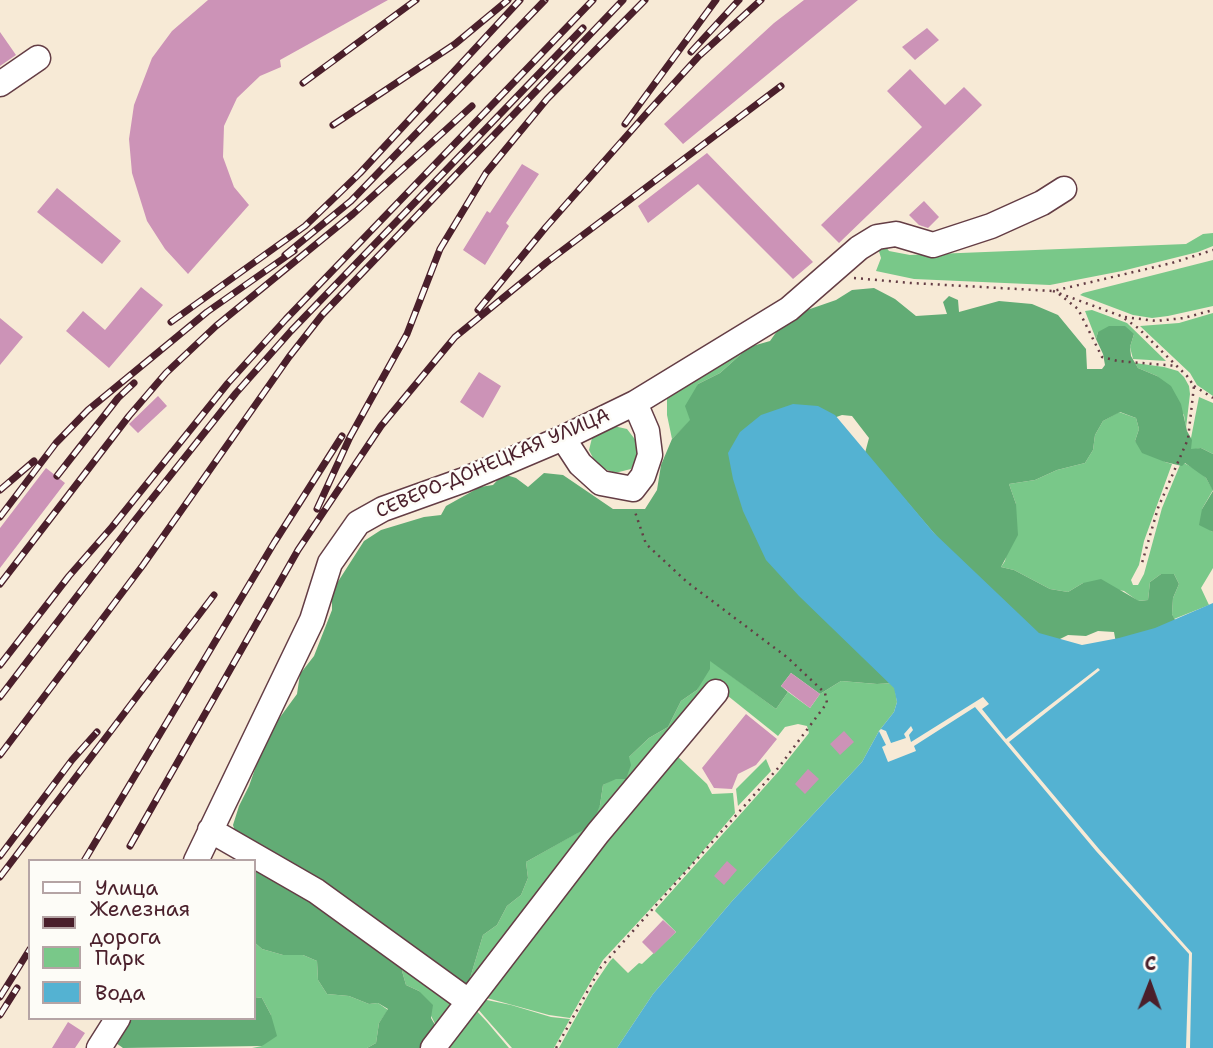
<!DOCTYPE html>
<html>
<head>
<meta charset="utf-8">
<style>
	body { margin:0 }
	#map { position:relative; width:1213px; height:1048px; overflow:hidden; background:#f7ead6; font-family:"Shantell Sans",sans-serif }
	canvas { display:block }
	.legend { position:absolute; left:28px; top:859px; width:228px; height:161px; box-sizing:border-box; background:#fdfcf7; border:2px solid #b5a4a5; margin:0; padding:9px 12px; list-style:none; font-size:21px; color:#4a1f2b }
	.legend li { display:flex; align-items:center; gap:14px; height:35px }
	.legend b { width:35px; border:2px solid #b5a4a5 }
	.north { position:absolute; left:1115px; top:950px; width:70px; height:70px; -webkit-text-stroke:5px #fdfcf7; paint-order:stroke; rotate:1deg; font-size:19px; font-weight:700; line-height:28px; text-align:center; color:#4a1f2b }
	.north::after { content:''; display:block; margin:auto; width:24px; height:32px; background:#4a1f2b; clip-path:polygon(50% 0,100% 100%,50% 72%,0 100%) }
</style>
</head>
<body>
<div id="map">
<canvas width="1213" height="1048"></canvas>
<ul class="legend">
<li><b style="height:9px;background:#fff"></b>Улица</li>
<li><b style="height:9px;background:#4a1f2b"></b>Железная дорога</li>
<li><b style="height:19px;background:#79c889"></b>Парк</li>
<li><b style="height:19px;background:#54b2d2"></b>Вода</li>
</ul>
<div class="north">С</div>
</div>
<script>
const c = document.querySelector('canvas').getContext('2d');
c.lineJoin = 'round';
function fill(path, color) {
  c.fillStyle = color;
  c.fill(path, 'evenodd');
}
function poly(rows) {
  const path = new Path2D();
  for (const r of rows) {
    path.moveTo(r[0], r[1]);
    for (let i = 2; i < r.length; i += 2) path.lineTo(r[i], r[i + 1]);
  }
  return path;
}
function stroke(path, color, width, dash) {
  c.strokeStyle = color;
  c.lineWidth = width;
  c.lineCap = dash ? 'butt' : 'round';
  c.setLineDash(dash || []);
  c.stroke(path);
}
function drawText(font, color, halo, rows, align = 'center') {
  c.font = font + ' "Shantell Sans",sans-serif';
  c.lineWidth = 5;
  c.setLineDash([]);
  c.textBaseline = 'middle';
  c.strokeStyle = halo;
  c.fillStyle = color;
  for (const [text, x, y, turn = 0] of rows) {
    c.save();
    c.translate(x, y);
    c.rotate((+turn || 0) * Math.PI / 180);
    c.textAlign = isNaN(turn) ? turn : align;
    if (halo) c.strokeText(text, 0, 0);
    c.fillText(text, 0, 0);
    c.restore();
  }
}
fill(poly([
	[1213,233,1213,246,1198,252,1122,271,1050,285,914,279,876,271,881,258,878,248,883,243,889,251,910,255,1186,244,1203,234],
	[1213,260,1213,306,1168,316,1152,318,1133,315,1080,295,1083,293],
	[1092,310,1127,323,1166,361,1133,359,1130,347,1134,334,1098,332,1096,339,1085,311],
	[1213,313,1213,396,1197,385,1190,373,1140,326,1179,323],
	[749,347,720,373,698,384,691,420,672,439,667,415,667,398],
	[1135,363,1164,367,1178,371,1184,377,1189,386,1190,394,1186,428,1184,415,1157,376,1138,368],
	[1199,397,1213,403,1213,454,1201,448,1191,450,1191,438],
	[1119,412,1136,418,1139,429,1135,441,1165,462,1172,464,1144,541,1139,565,1131,580,1133,585,1138,585,1144,574,1162,508,1180,465,1184,463,1197,470,1206,478,1213,490,1202,509,1211,531,1213,532,1213,568,1201,588,1209,605,1174,619,1172,614,1173,598,1179,584,1174,574,1161,574,1150,582,1148,600,1138,601,1124,591,1083,583,1068,592,1050,589,1014,570,1001,567,1005,561,1016,504,1009,484,1035,480,1057,470,1085,463,1093,450,1095,435,1103,421],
	[609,425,627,429,637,442,637,457,631,469,615,473,597,466,589,450,593,434],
	[710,660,776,709,788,692,810,708,820,694,841,681,877,684,894,683,897,702,894,712,879,731,862,762,733,900,653,994,617,1048,559,1048,593,986,610,961,613,958,628,973,639,963,642,964,676,932,655,911,656,909,778,772,809,733,807,726,798,724,785,727,778,736,713,684,468,985,483,935,497,925,507,906,521,895,528,878,526,862,577,833,600,805,603,785,616,778,629,757,649,738,668,727,681,701,697,690],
	[675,754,707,784,712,794,733,793,735,813,691,865,603,960,570,1018,549,1015,483,997],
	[766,759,771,771,738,806,736,789],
	[254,942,262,949,283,955,303,955,317,961,318,980,327,994,349,996,369,1004,378,1003,388,1010,379,1023,376,1043,367,1048,252,1048,262,1046,271,1015,262,998,254,997],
	[406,963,450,998,451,1008,438,1030,419,991,406,985,402,971],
	[482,999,511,1005,551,1017,570,1019,554,1048,512,1048,476,1007],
	[474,1008,487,1022,509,1048,442,1048]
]), '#79c889');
fill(poly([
	[874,288,895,299,916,316,947,314,943,302,949,296,958,300,959,312,999,301,1032,304,1058,315,1086,349,1087,369,1102,369,1105,365,1103,354,1096,339,1098,332,1109,326,1125,326,1134,334,1130,347,1131,356,1138,368,1157,376,1171,386,1181,404,1187,431,1192,440,1191,449,1201,448,1213,454,1213,532,1199,525,1202,509,1213,491,1206,478,1185,463,1182,466,1165,462,1142,453,1135,441,1139,429,1136,418,1120,412,1103,421,1095,435,1093,450,1085,463,1057,470,1035,480,1009,484,1016,504,1018,535,1001,567,1014,570,1050,589,1068,592,1083,583,1101,579,1139,601,1148,600,1150,582,1161,574,1174,574,1179,584,1173,598,1172,614,1178,626,1117,649,1114,632,1098,631,1086,636,1068,635,1052,643,1027,632,975,581,865,453,869,438,852,416,842,415,828,420,894,683,877,684,841,681,820,694,791,673,781,686,788,692,776,709,710,661,710,669,697,690,681,701,668,727,649,738,629,757,631,765,626,779,616,779,603,785,600,805,592,825,526,862,528,878,521,895,507,906,497,925,483,935,468,985,460,986,236,835,233,825,239,806,249,786,267,735,297,694,300,674,314,656,332,610,332,591,364,541,381,530,424,517,441,515,446,506,480,487,493,485,503,474,516,478,528,487,544,473,563,475,613,509,645,509,657,490,661,465,672,439,690,420,685,406,698,384,720,373,749,347,770,341,787,317,836,300,852,290],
	[254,863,406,963,402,971,406,985,419,991,433,1005,431,1018,438,1030,424,1048,367,1048,376,1043,379,1023,388,1009,378,1003,369,1004,349,996,327,994,318,980,317,961,303,955,283,955,262,949,254,942],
	[254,997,262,998,271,1015,277,1036,262,1046,123,1048,116,1043,130,1018,254,1018]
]), '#62ac75');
fill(poly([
	[793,404,818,406,835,415,934,533,1039,633,1082,645,1119,638,1155,628,1213,603,1213,1048,617,1048,653,994,733,900,862,762,879,731,894,712,897,702,894,688,799,596,766,560,743,511,733,479,728,453,740,432,761,415]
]), '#54b2d2');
fill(poly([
	[1098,668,1100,670,1009,742,1099,849,1192,953,1190,1048,1186,1048,1189,954,1096,851,975,707,914,746,916,751,888,762,882,747,886,745,879,731,881,729,886,731,891,743,906,738,904,734,911,726,913,730,909,735,911,742,983,697,989,704,982,709,1006,739]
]), '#f7ead6');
fill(poly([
	[208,0,388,0,280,60,281,67,260,76,237,98,224,126,223,157,234,187,249,205,188,274,165,249,147,221,132,173,129,139,134,105,152,58,172,31],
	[804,0,858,0,683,144,664,124,774,23],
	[927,28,939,40,915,60,902,47],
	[0,32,16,55,0,66],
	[910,69,945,105,964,87,982,105,839,243,821,225,922,127,887,91],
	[707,153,813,262,793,279,698,184,648,223,638,206],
	[522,164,539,174,506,223,509,226,485,265,463,250,487,211,490,213],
	[57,188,121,241,102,264,37,212],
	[924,201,939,217,928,228,919,225,909,215],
	[141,287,163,305,109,368,66,331,83,311,105,330],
	[0,318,23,337,0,365],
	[479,372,501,386,483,418,460,402],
	[158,396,167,406,138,433,129,424],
	[46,468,65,483,0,568,0,528],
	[791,673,820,694,810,708,781,686],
	[746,714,777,739,756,765,738,774,732,789,714,788,702,768],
	[844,731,854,742,840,755,830,744],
	[808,769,819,779,805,794,795,784],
	[727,861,737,870,724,885,714,876],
	[663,920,676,932,654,954,642,942],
	[68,1022,85,1033,75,1048,52,1048]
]), '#cc93b7');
const minor = poly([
	[0,84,38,58],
	[563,438,580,464,601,483,633,489,643,476,650,455,647,431,635,403],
	[210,830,316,891,468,1001],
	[196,861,312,620,330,563,358,523,383,509,464,480,563,438,635,403,789,309,859,248,877,237,896,234,933,245,991,226,1042,203,1064,189],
	[99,1048,118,1018],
	[433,1048,598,833,716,692]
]);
stroke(minor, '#643d45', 27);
stroke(poly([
	[854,278,911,283,1053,291,1172,263,1213,250],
	[1053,291,1121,316,1138,328,1187,376,1194,386,1188,439,1158,508,1142,563],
	[1059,294,1078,309,1102,357,1118,361,1177,366],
	[1125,317,1156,321,1184,318,1213,310],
	[1194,386,1213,398],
	[556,1048,601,967,779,767,827,703,825,693,788,658,687,582,646,544,634,509]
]), '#643d45', 2.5, [2, 5]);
stroke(minor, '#fff', 24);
const rail = poly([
	[691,52,739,0],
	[303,83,416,0],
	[625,124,716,0],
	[333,125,455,44,508,0],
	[285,255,351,201,545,0],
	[478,310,546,227,646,114,699,56,761,0],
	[171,322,305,226,360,173,520,0],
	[57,476,118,398,134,383],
	[0,490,34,461],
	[317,509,350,437,407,334,440,249,486,173,547,99,645,0],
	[0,517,56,443,88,410,207,312,294,251],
	[0,584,129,416,166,373,216,326,353,214,472,106],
	[0,665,69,576,112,527,228,383,286,319,593,0],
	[0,697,135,520,236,393,291,331,583,28],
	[0,755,143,565,289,357,322,315,623,0],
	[130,846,298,550,381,426,455,337,547,262,781,86],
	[0,856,72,760,97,732],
	[84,861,274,543,342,436],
	[0,877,214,595],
	[0,997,30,949],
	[0,1015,17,988]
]);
stroke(rail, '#4a1f2b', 7);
stroke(rail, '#fdfcf7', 4.5, [13]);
drawText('19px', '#4a1f2b', '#fdfcf7', [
	["СЕВЕРО-ДОНЕЦКАЯ УЛИЦА",493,464,-23]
]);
</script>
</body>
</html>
